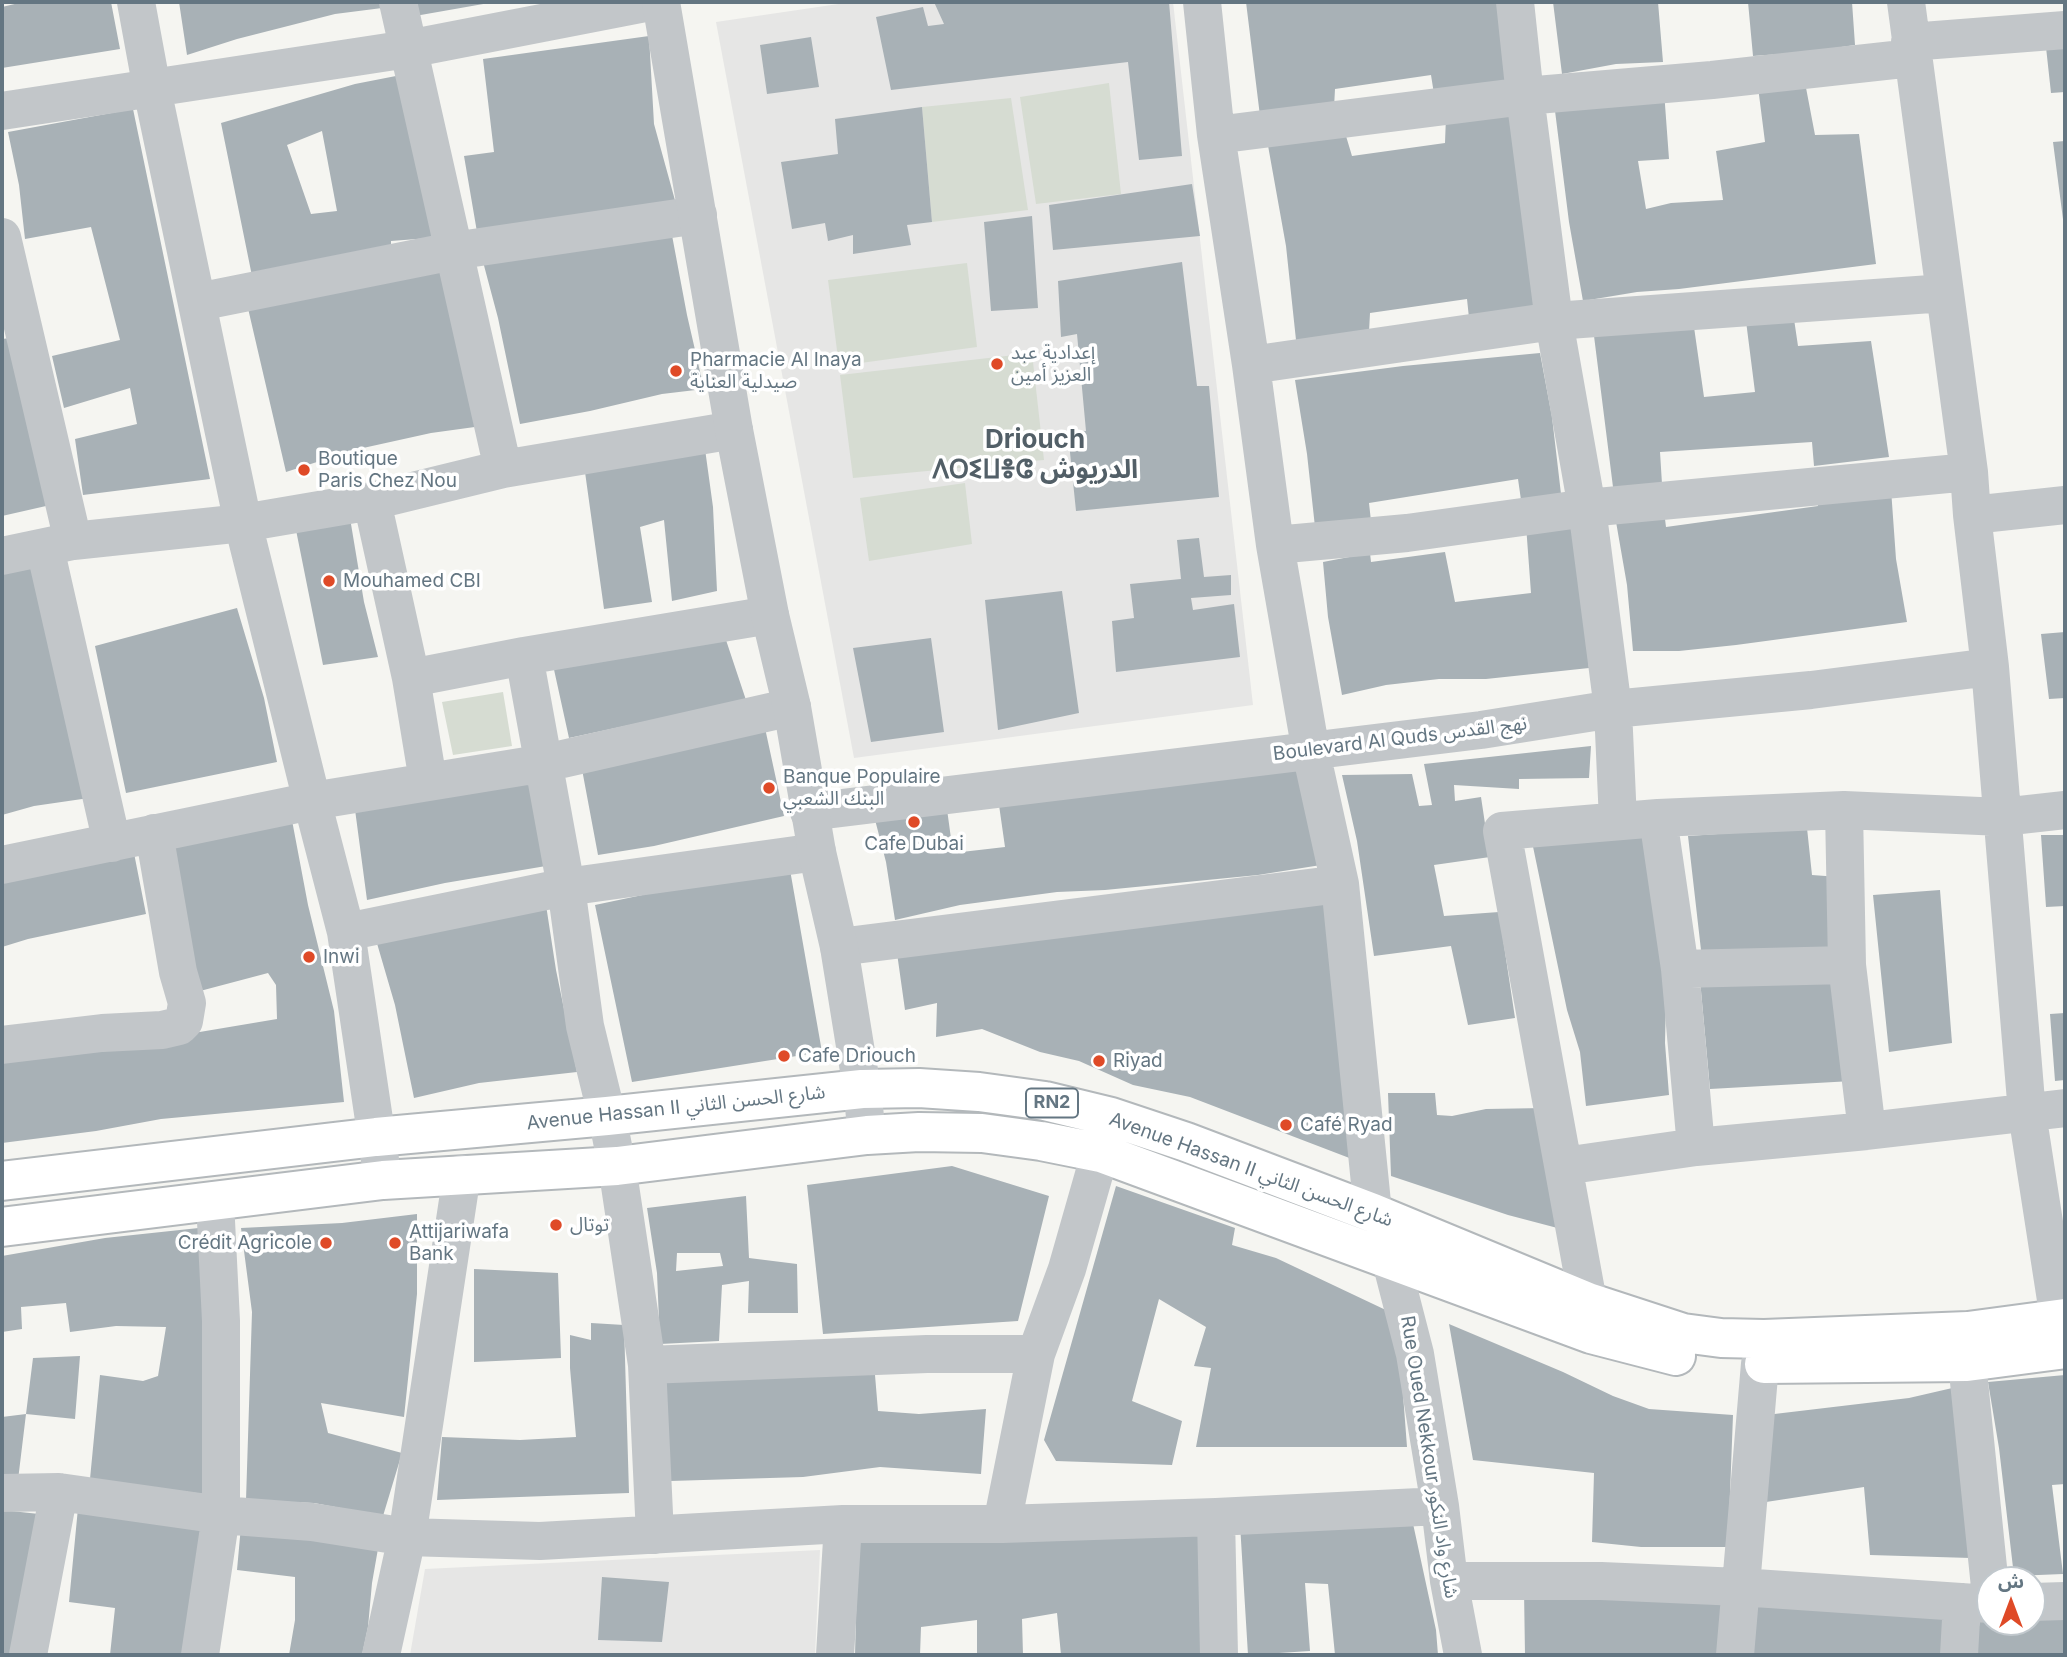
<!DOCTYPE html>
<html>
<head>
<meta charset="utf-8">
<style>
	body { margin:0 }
	#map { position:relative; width:2067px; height:1657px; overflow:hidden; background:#f5f5f1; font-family:Inter,"Noto Sans Arabic",sans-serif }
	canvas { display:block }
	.frame { position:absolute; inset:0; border:4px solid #647682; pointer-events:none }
	.north { position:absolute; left:1976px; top:1566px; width:70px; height:70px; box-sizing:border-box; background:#fff; border:2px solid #c1c8cd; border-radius:50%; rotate:0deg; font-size:19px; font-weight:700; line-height:28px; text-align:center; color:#647682 }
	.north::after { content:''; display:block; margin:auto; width:24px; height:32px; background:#df4a27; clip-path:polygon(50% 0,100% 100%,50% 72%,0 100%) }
</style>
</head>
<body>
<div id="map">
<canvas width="2067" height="1657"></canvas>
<div class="frame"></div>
<div class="north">ش</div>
</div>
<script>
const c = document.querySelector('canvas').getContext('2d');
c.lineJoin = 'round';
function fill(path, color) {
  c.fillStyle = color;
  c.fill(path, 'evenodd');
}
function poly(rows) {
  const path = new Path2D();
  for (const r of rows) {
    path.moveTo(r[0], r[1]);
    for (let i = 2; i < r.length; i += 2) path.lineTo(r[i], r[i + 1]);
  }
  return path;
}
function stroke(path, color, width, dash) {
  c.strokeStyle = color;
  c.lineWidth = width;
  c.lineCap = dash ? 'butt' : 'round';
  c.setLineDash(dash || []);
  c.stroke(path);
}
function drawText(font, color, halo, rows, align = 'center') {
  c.font = font + ' Inter,"Noto Sans Arabic","Noto Sans Tifinagh",sans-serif';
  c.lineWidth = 7;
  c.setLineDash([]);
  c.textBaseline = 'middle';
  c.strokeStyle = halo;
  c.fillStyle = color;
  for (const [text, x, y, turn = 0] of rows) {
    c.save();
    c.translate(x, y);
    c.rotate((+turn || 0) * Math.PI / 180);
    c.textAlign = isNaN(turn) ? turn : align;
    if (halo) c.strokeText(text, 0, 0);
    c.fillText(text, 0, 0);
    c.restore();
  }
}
fill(poly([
	[852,2,1173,2,1253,705,854,758,716,22],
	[820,1550,815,1655,410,1655,425,1569]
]), '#e6e6e5');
fill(poly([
	[1109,83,1121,194,1036,204,1020,97],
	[1011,98,1028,210,932,222,922,107],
	[967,263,977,347,839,366,828,280],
	[1032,353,1044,460,853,478,840,375],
	[965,483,972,544,869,561,860,498],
	[503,692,512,746,453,755,442,702]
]), '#d6dcd2');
fill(poly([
	[23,2,111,2,120,49,2,68,2,7],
	[179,2,388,2,390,7,335,14,237,39,187,55],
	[412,2,489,2,489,3,415,16],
	[934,2,1169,2,1182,156,1139,160,1128,62,891,90,876,17,923,7,928,26,944,24],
	[1246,2,1497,2,1506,83,1434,94,1431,75,1335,89,1334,108,1260,116],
	[1553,2,1658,2,1663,62,1616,64,1562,74],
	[1748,2,1852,2,1855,45,1808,52,1753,56],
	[649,36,654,124,676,204,477,232,464,156,494,152,483,59],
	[2065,36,2065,92,2051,93,2045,38],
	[811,37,819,87,767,94,760,45],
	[1803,72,1815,135,1859,134,1876,264,1679,289,1637,292,1583,301,1569,222,1554,103,1664,91,1669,159,1638,161,1646,209,1671,203,1723,200,1716,151,1765,142,1757,79],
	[401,75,443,237,391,241,391,254,252,276,221,123,355,84],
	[322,131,337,211,311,214,287,145],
	[922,107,932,222,907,225,911,245,853,254,853,235,828,241,825,223,792,229,781,162,838,154,835,119],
	[133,109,210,479,83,495,75,439,137,424,130,388,64,408,52,356,120,340,91,227,25,239,19,185,8,132],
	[1512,110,1541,307,1469,318,1467,299,1370,313,1369,332,1296,340,1286,246,1267,140,1343,126,1352,156,1445,143,1446,116],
	[2065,141,2065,227,2064,227,2053,142],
	[1192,184,1200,236,1053,250,1049,205],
	[1032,216,1038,308,991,311,984,222],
	[671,230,687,315,704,389,662,394,590,411,520,424,498,318,482,258],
	[1182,262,1197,386,1209,386,1219,497,1076,511,1068,433,1086,431,1077,334,1061,337,1058,281],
	[446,265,482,426,431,433,354,450,286,472,247,304],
	[1794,319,1798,346,1871,341,1889,457,1814,466,1812,442,1660,452,1662,484,1614,495,1594,336,1694,327,1704,397,1755,392,1746,321],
	[10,338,46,506,2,516,2,339],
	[1540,353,1552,417,1561,494,1521,500,1518,479,1369,503,1371,521,1315,527,1307,454,1295,380,1403,366],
	[705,449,713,507,717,591,672,601,664,520,640,527,652,602,604,609,585,472],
	[1891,489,1896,559,1907,622,1736,645,1679,651,1633,651,1627,585,1615,516,1664,511,1666,527,1818,506,1816,494],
	[349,512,364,602,378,657,323,665,294,520],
	[1574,519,1589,668,1486,679,1439,679,1386,685,1342,695,1328,617,1323,562,1370,553,1371,562,1445,552,1455,602,1531,593,1526,525],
	[1199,538,1204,577,1231,575,1231,595,1191,598,1193,610,1234,604,1240,657,1116,672,1112,621,1134,618,1130,584,1181,579,1177,540],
	[38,562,89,798,34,806,2,815,2,568],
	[1062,591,1079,713,998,730,985,600],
	[237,608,264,698,277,762,126,793,95,646],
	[2065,632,2065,698,2049,699,2041,634],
	[724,634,746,700,569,738,553,665],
	[931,638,944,732,871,742,853,648],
	[765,728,784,816,654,846,598,855,581,764],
	[1591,746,1589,778,1519,779,1519,789,1454,785,1455,801,1481,797,1490,857,1434,865,1444,916,1499,912,1515,1018,1468,1025,1451,946,1374,956,1357,841,1342,775,1412,774,1419,806,1432,805,1424,764],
	[1306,761,1321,865,1258,875,1105,890,1057,892,960,905,895,920,886,862,873,812,946,802,953,853,1005,847,998,798],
	[532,774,546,866,445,883,367,900,354,802],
	[291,815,308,905,334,1011,344,1102,161,1119,96,1131,2,1143,2,1053,158,1039,277,1019,276,985,268,973,200,991,170,839],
	[1652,826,1666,998,1665,1043,1669,1095,1586,1106,1580,1052,1567,1010,1531,837],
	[1807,828,1812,875,1839,877,1831,952,1701,950,1688,836],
	[2041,835,2065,835,2065,906,2046,907],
	[133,848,146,914,28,939,2,947,2,871],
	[789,864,822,1052,632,1082,595,905],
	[1940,890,1952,1043,1889,1052,1873,895],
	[1328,899,1352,1159,1190,1097,1133,1085,1079,1061,1040,1052,982,1029,936,1037,937,1003,905,1010,897,953],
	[546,905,556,970,577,1072,479,1083,414,1098,395,1005,376,940],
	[1839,976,1852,1081,1710,1089,1700,980],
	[2065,1013,2065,1080,2055,1081,2050,1014],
	[1388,1093,1435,1093,1437,1115,1452,1116,1486,1109,1545,1108,1565,1230,1508,1215,1391,1176],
	[952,1166,1049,1196,1018,1321,823,1334,807,1185],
	[1116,1186,1235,1228,1232,1245,1276,1258,1390,1312,1402,1381,1407,1447,1196,1447,1211,1368,1194,1366,1206,1327,1159,1299,1132,1401,1182,1421,1172,1465,1056,1461,1044,1440],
	[746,1196,749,1258,797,1264,798,1313,748,1313,749,1281,722,1285,719,1341,660,1344,657,1273,647,1208],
	[677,1253,720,1253,723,1266,676,1271],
	[417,1214,417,1294,404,1417,321,1403,328,1433,402,1453,383,1516,314,1503,246,1500,252,1312,241,1228,342,1223],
	[208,1227,204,1494,90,1479,100,1375,143,1381,158,1376,166,1327,116,1326,70,1332,66,1303,21,1307,22,1329,2,1332,2,1256,105,1238],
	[474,1269,558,1273,561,1358,474,1362],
	[591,1323,624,1325,629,1493,437,1500,442,1437,520,1440,576,1437,570,1368,570,1335,591,1340],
	[1449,1324,1563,1372,1613,1396,1649,1409,1733,1415,1728,1547,1641,1547,1592,1542,1594,1473,1473,1460],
	[80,1356,75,1419,26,1414,18,1480,2,1480,2,1417,26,1414,33,1358],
	[874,1363,878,1411,919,1414,986,1409,981,1474,880,1467,803,1477,670,1481,665,1370],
	[2065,1375,2065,1484,2052,1485,2063,1574,2014,1576,1999,1448,1988,1382],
	[1961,1386,1971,1558,1870,1555,1864,1487,1766,1502,1766,1415,1909,1398],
	[78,1508,204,1524,185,1655,110,1655,115,1608,69,1602],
	[2,1510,39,1514,17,1655,2,1655],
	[1412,1519,1436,1630,1438,1655,1335,1655,1328,1584,1305,1583,1310,1651,1248,1655,1240,1524],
	[241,1526,379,1543,372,1583,368,1627,362,1655,289,1655,295,1620,295,1577,237,1570],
	[1204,1530,1207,1655,1061,1655,1057,1613,1022,1619,1023,1655,977,1655,977,1620,921,1627,920,1655,855,1655,858,1538],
	[602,1577,669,1582,662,1642,598,1640],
	[1524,1590,1724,1596,1719,1655,1525,1655],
	[1753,1597,1948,1613,1946,1655,1749,1655],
	[1981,1608,1990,1622,2032,1622,2032,1614,2065,1616,2065,1655,1976,1655]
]), '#a8b1b6');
const primary = poly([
	[2,1181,376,1137,607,1116,862,1089,919,1088,979,1092,1045,1101,1111,1117,1186,1142,1373,1213,1588,1302,1683,1333,1721,1338,1764,1339,1968,1331,2065,1318],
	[2,1227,383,1180,617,1166,867,1135,919,1132,982,1133,1041,1141,1101,1153,1591,1334,1676,1356],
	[1764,1364,1967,1362,2065,1349]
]);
stroke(primary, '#b3b8bb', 42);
stroke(poly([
	[136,2,152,89,243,523,312,801,346,932,383,1180],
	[398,2,503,469],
	[1202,2,1216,135,1251,365,1275,545,1311,752,1340,884,1373,1213,1391,1261,1415,1354,1440,1506,1449,1581,1463,1655],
	[1515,2,1525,96,1554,321,1587,508,1613,709,1618,821],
	[1906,2,1969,472,1972,515,1990,667,2027,1113,2059,1319,2061,1349],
	[1910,42,2065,30],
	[2,111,408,49,650,2],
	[1216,135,1525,96,1712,80,1912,58],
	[2,237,73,541],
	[198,302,453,251,698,215],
	[1251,365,1554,321,1945,293],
	[372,501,411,678,428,781],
	[1972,515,2065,505],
	[1275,545,1407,533,1587,508,1969,472],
	[45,548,112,843],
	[2,556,73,541,243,523,372,501,503,469,734,430],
	[524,656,566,887,585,1026,607,1116,617,1166,647,1365,655,1535],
	[411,678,524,656,770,615],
	[809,812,1481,730,1613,709,1811,690,1990,667],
	[1658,818,1680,969,1696,1147],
	[2,865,312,801,545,763,792,707],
	[346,932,566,887,817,852],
	[839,947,1340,884],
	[1847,965,1867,1131],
	[1680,969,1847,965,1844,810],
	[2,1045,102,1033,162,1030,179,1026,184,1021,187,1003,178,972,154,833],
	[1564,1166,1696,1147,1867,1131,2065,1108],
	[1591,1332,1588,1302,1502,831,1658,818,1844,810,2002,817,2065,810],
	[1967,1362,1990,1587],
	[647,1365,927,1354,1036,1354],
	[2,1493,59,1492,221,1515,312,1522,407,1537,540,1541,843,1524,1002,1524,1216,1517,1440,1506],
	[1216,1517,1219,1655],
	[1002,1524,1036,1354,1067,1269,1109,1122],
	[1449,1581,1601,1581,1740,1587,1990,1604],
	[2032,1602,2065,1601],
	[28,1655,59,1492],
	[200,1655,221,1515,221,1321,215,1201],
	[381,1655,407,1537,462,1174],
	[835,1655,843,1524],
	[1735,1655,1760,1364],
	[1959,1655,1962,1602]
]), '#c2c6c9', 38);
stroke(poly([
	[661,2,734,430,770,615,792,707,817,852,839,947,862,1089,867,1135]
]), '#c2c6c9', 38);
stroke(primary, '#fff', 38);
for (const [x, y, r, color] of [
	[997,364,7,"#df4a27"],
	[676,371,7,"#df4a27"],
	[304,470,7,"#df4a27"],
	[329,581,7,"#df4a27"],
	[769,788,7,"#df4a27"],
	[914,822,7,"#df4a27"],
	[309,957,7,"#df4a27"],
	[784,1056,7,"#df4a27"],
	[1099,1061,7,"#df4a27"],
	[1286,1125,7,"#df4a27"],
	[556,1225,7,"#df4a27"],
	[326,1243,7,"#df4a27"],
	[395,1243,7,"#df4a27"]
]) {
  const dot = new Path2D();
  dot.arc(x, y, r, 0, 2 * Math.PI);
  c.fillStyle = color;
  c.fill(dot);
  stroke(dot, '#fff', 2.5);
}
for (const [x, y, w] of [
	[1052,1103,52]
]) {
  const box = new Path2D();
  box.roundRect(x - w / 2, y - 14.5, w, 29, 5);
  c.fillStyle = '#fff';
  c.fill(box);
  stroke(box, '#647682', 2);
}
drawText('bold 18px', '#647682', null, [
	["RN2",1052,1103]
]);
drawText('19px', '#647682', '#fff', [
	["إعدادية عبد",1011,353],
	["العزيز أمين",1011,375],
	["Pharmacie Al Inaya",690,360],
	["صيدلية العناية",690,382],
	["Boutique",318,459],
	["Paris Chez Nou",318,481],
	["Mouhamed CBI",343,581],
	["Banque Populaire",783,777],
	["البنك الشعبي",783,799],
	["Cafe Dubai",914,844,"center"],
	["Inwi",323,957],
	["Cafe Driouch",798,1056],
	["Riyad",1113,1061],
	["Café Ryad",1300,1125],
	["توتال",570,1225],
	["Attijariwafa",409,1232],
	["Bank",409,1254],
	["Crédit Agricole",312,1243,"right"]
], 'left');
drawText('19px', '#647682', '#fff', [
	["Boulevard Al Quds نهج القدس",1400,739,-7],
	["Avenue Hassan II شارع الحسن الثاني",676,1108,-6],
	["Avenue Hassan II شارع الحسن الثاني",1251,1170,20],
	["Rue Oued Nekkour شارع واد النکور",1429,1457,81]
]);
drawText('bold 26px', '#525f67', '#fff', [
	["Driouch",1035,440],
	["ⴷⵔⵉⵡⴻⵛ الدريوش",1035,470]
]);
</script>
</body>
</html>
